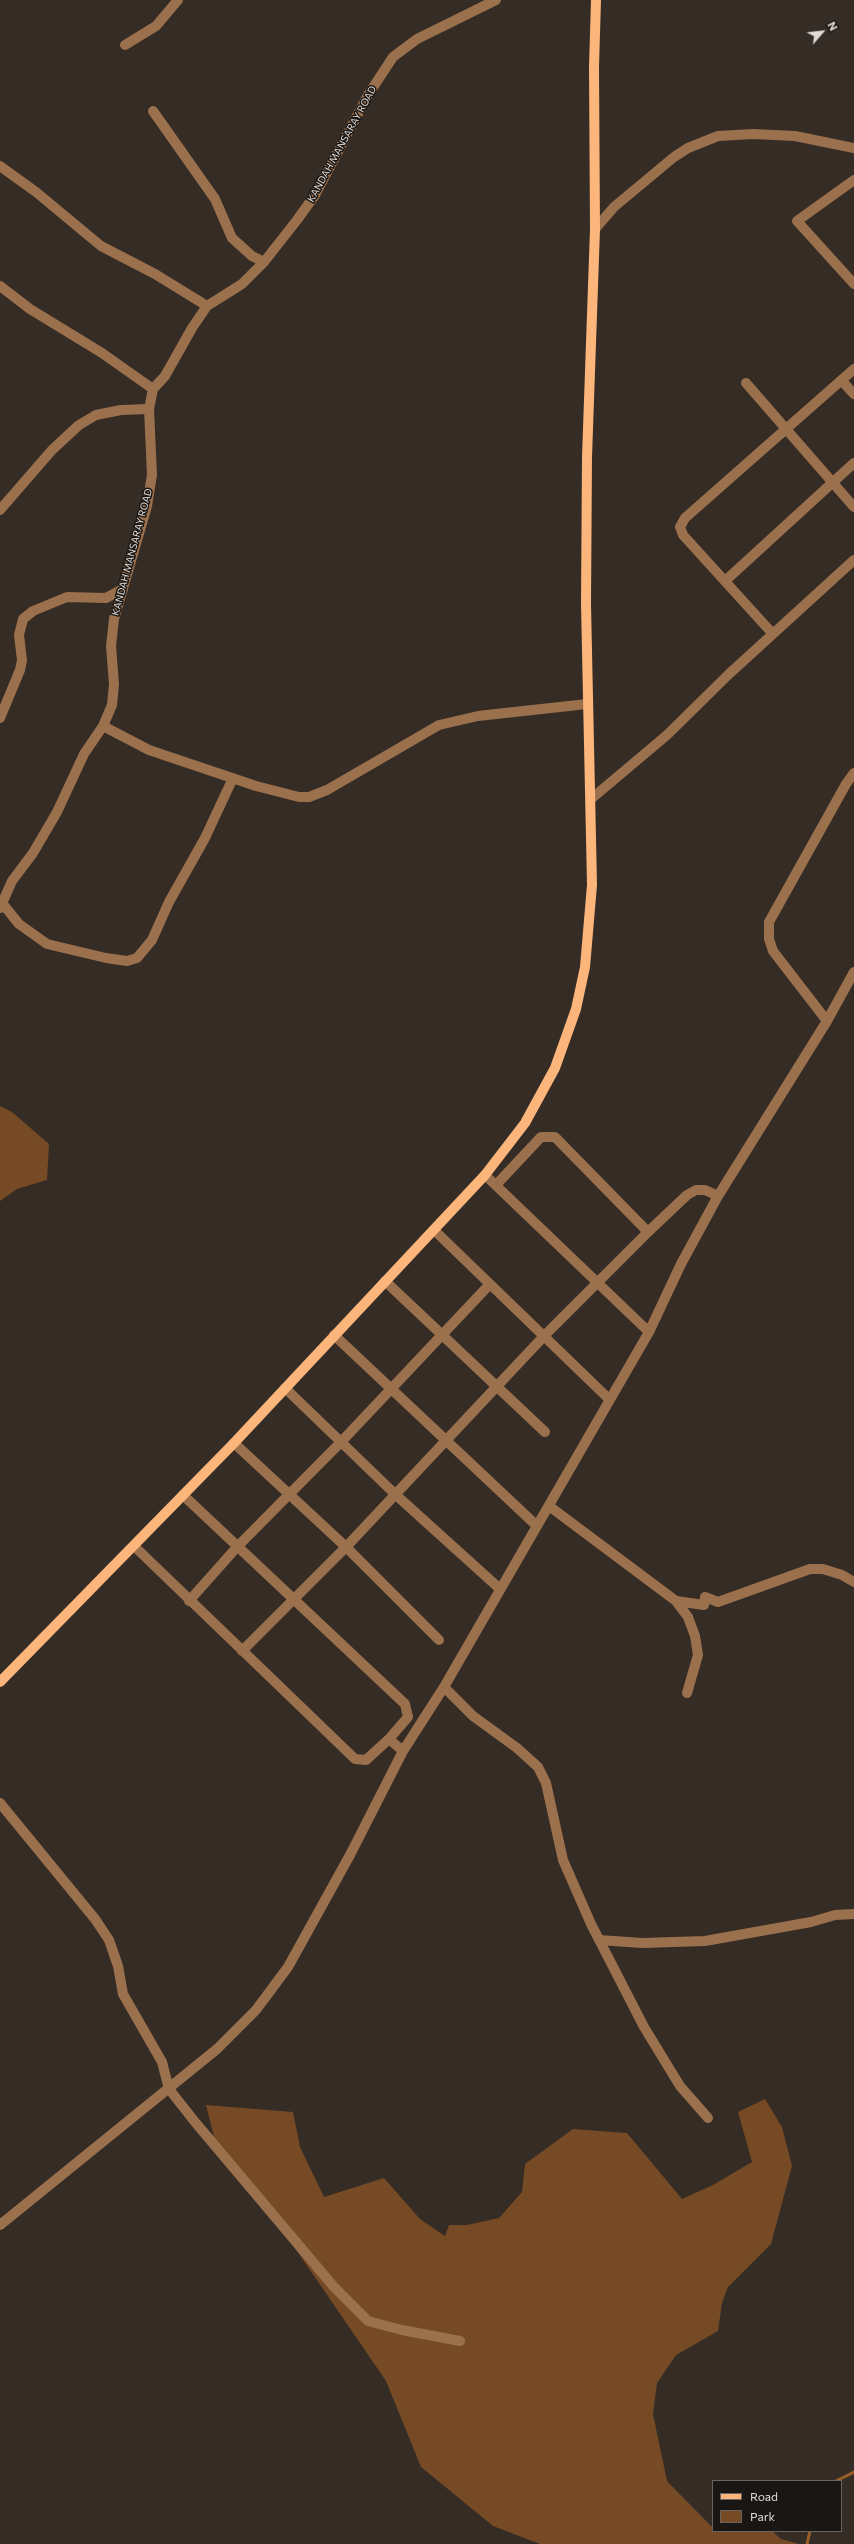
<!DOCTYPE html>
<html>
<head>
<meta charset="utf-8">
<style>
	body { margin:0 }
	#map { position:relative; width:854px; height:2544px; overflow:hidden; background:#352c25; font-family:Commissioner,sans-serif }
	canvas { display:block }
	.legend { position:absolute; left:712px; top:2480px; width:130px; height:52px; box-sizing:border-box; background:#1a1613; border:1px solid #696461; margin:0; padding:5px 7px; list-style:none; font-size:12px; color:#e0dad5 }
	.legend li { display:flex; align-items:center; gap:8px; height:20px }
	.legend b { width:20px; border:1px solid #696461 }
	.north { position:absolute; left:802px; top:12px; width:40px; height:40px; -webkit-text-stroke:3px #1a1613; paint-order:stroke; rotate:62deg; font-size:11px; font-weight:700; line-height:16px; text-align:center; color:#e0dad5 }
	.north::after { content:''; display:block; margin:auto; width:14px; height:18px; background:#e0dad5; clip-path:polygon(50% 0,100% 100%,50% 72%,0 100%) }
</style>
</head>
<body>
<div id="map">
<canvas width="854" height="2544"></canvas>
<ul class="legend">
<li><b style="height:5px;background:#fcb57b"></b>Road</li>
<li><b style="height:11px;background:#754a24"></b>Park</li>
</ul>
<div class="north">N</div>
</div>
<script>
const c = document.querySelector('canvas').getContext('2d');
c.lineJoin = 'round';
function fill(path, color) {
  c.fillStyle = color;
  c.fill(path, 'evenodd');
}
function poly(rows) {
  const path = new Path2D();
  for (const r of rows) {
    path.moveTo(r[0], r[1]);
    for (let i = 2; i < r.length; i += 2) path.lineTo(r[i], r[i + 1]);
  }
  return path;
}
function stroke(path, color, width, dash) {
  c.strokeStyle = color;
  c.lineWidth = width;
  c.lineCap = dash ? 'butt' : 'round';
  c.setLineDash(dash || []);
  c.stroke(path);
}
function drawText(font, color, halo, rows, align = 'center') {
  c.font = font + ' Commissioner,sans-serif';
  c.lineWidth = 3;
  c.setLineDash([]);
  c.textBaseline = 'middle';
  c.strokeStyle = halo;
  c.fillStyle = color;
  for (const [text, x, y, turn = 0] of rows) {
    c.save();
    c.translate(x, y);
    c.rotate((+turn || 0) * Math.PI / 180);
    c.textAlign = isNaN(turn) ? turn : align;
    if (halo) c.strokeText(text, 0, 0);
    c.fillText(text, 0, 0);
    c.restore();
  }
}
fill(poly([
	[0,1106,12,1112,49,1144,47,1180,17,1189,0,1201],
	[765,2099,782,2127,792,2166,771,2244,728,2287,722,2303,718,2331,676,2355,657,2383,653,2414,667,2481,713,2528,713,2531,772,2531,781,2539,799,2544,540,2544,493,2526,421,2467,386,2381,260,2197,217,2149,206,2105,293,2112,300,2147,324,2197,384,2178,420,2219,445,2236,449,2225,467,2225,499,2218,522,2192,525,2164,573,2129,627,2133,682,2199,713,2185,752,2162,738,2112]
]), '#754a24');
stroke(poly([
	[836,2481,854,2472],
	[807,2544,810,2531]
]), '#9a5f28', 3);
stroke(poly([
	[125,45,156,26,178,0],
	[153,111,215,199,232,238,252,256,264,262],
	[0,166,36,192,101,246,155,274,207,306],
	[854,180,797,221,854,284],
	[595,229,614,207,674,157,688,148,718,136,753,134,795,136,854,148],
	[0,286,30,309,102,353,153,389],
	[842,381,854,394],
	[746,383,854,507],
	[0,510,52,450,79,425,96,415,121,410,149,409],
	[725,581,854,463],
	[772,633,683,535,680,527,685,518,854,369],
	[0,718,20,670,22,660,19,635,23,619,33,611,67,597,106,598,123,589],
	[103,726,149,750,256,786,299,797,309,797,327,790,439,725,478,716,587,704],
	[591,799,667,735,729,674,854,560],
	[2,903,19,924,47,944,106,958,127,961,137,958,152,940,169,902,205,838,233,778],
	[0,908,12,881,33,853,57,812,84,754,103,726,112,705,114,684,111,646,114,619,147,506,152,475,149,409,153,389,165,376,192,328,207,306,242,284,264,262,297,220,315,195,368,95,393,57,417,39,496,0],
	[827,1021,773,951,769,939,769,922,846,784,854,773],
	[485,1175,649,1332],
	[496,1185,541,1137,555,1137,648,1232],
	[434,1230,610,1400],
	[385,1281,545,1432],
	[334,1335,537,1526],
	[285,1388,396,1495,500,1589],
	[234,1443,346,1547,439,1640],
	[183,1495,405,1704,408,1717,389,1739],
	[549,1506,676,1601,688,1617,695,1636,698,1655,687,1693],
	[134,1546,355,1759,366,1760,389,1739,403,1751],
	[189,1601,237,1547,341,1442,490,1284],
	[676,1601,704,1605,705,1597,718,1602,810,1569,823,1569,842,1575,854,1582],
	[242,1651,346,1547,545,1335,648,1232,687,1195,696,1190,705,1190,718,1196],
	[444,1687,473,1716,517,1748,538,1767,546,1783,563,1860,591,1924,644,2027,680,2086,708,2118],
	[0,1803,95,1919,109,1940,118,1966,123,1994,162,2062,169,2089,195,2122,334,2287,368,2321,402,2330,460,2341],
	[599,1940,642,1943,705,1941,811,1922,835,1915,854,1914],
	[0,2225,217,2049,256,2010,288,1967,350,1855,403,1751,444,1687,649,1332,681,1264,718,1196,827,1021,854,972]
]), '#9b704d', 10);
stroke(poly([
	[0,1682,234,1443,485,1175,525,1123,555,1068,576,1009,585,967,592,885,586,604,587,457,595,229,594,67,596,0]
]), '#fcb57b', 10);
drawText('10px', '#e0dad5', '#1a1613', [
	["KANDAH MANSARAY ROAD",342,144,-61],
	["KANDAH MANSARAY ROAD",132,552,-75]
]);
</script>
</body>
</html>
